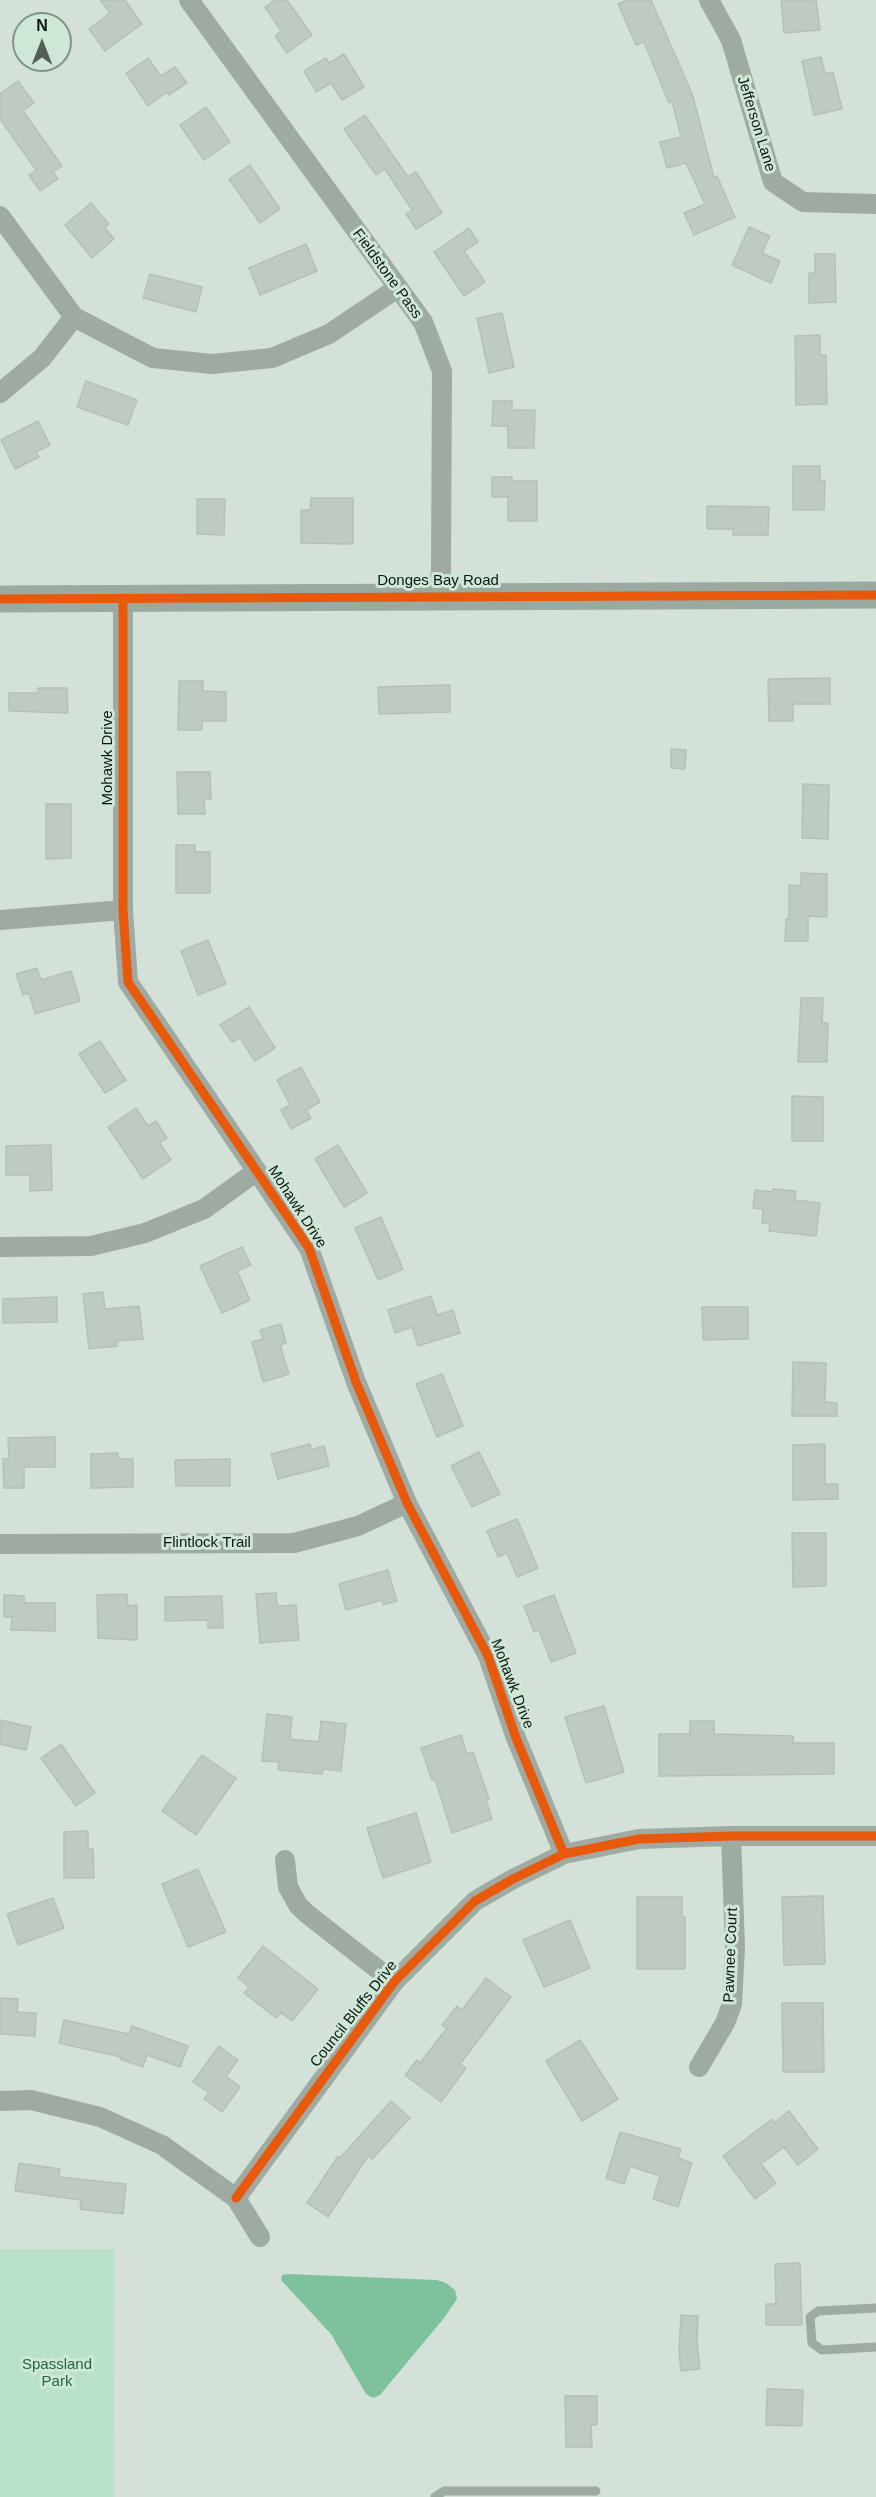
<!DOCTYPE html>
<html>
<head>
<meta charset="utf-8">
<style>
	body { margin:0 }
	#map { position:relative; width:876px; height:2497px; overflow:hidden; background:#d4e1d8; font-family:Helvetica,sans-serif }
	canvas { display:block }
	.north { position:absolute; left:12px; top:12px; width:60px; height:60px; box-sizing:border-box; background:#cee7d7; border:2px solid #819488; border-radius:50%; rotate:0deg; font-size:16px; font-weight:700; line-height:24px; text-align:center; color:#0e1712 }
	.north::after { content:''; display:block; margin:auto; width:21px; height:27px; background:#535e57; clip-path:polygon(50% 0,100% 100%,50% 72%,0 100%) }
</style>
</head>
<body>
<div id="map">
<canvas width="876" height="2497"></canvas>
<div class="north">N</div>
</div>
<script>
const c = document.querySelector('canvas').getContext('2d');
c.lineJoin = 'round';
function fill(path, color) {
  c.fillStyle = color;
  c.fill(path, 'evenodd');
}
function poly(rows) {
  const path = new Path2D();
  for (const r of rows) {
    path.moveTo(r[0], r[1]);
    for (let i = 2; i < r.length; i += 2) path.lineTo(r[i], r[i + 1]);
  }
  return path;
}
function stroke(path, color, width, dash) {
  c.strokeStyle = color;
  c.lineWidth = width;
  c.lineCap = dash ? 'butt' : 'round';
  c.setLineDash(dash || []);
  c.stroke(path);
}
function drawText(font, color, halo, rows, align = 'center') {
  c.font = font + ' Helvetica,sans-serif';
  c.lineWidth = 6;
  c.setLineDash([]);
  c.textBaseline = 'middle';
  c.strokeStyle = halo;
  c.fillStyle = color;
  for (const [text, x, y, turn = 0] of rows) {
    c.save();
    c.translate(x, y);
    c.rotate((+turn || 0) * Math.PI / 180);
    c.textAlign = isNaN(turn) ? turn : align;
    if (halo) c.strokeText(text, 0, 0);
    c.fillText(text, 0, 0);
    c.restore();
  }
}
fill(poly([
	[0,2249,115,2249,114,2497,0,2497]
]), '#bae1ca');
fill(poly([
	[288,2274,437,2280,446,2283,455,2290,457,2299,444,2318,380,2395,373,2398,366,2394,331,2334,281,2280,282,2275]
]), '#7ec29d');
const building = poly([
	[100,0,125,0,142,24,105,51,89,29,110,13,100,0],
	[275,0,287,0,312,35,287,53,275,36,281,31,265,7,275,0],
	[627,0,651,0,693,96,714,178,717,176,735,217,694,235,684,213,705,204,686,163,667,168,660,142,681,137,672,101,669,103,644,42,636,45,618,4,627,0],
	[781,0,816,0,820,30,784,33,781,0],
	[344,54,364,87,342,100,331,83,316,92,304,71,326,58,329,63,344,54],
	[821,57,825,74,833,72,842,109,814,115,802,61,821,57],
	[148,58,161,76,175,67,187,83,169,95,167,92,148,106,126,73,148,58],
	[18,81,34,103,23,111,62,166,53,172,58,179,40,191,29,175,36,170,0,119,0,94,18,81],
	[206,107,230,142,204,160,180,125,206,107],
	[365,115,408,177,416,172,442,213,416,229,406,214,412,210,385,169,376,175,344,129,365,115],
	[250,165,280,209,260,223,229,179,250,165],
	[91,203,109,224,105,228,114,239,92,258,65,225,91,203],
	[749,227,770,236,762,253,780,261,771,283,732,265,749,227],
	[469,228,478,242,464,251,485,282,464,296,434,252,469,228],
	[306,244,317,271,260,295,249,268,306,244],
	[815,254,835,254,836,302,809,303,809,273,815,273,815,254],
	[150,274,202,287,196,312,143,298,150,274],
	[502,313,514,367,489,373,477,318,502,313],
	[820,335,820,355,826,355,827,404,796,405,795,336,820,335],
	[86,381,137,400,128,425,77,407,86,381],
	[493,401,512,401,512,410,535,410,534,448,508,448,508,426,492,426,493,401],
	[38,421,50,445,36,452,39,457,15,469,1,440,38,421],
	[793,466,820,466,820,481,825,481,824,510,793,510,793,466],
	[492,477,512,477,512,481,537,481,537,521,508,521,508,497,492,497,492,477],
	[311,498,353,498,353,544,301,543,301,510,310,510,311,498],
	[197,499,225,499,224,535,197,534,197,499],
	[707,506,769,507,768,535,733,535,733,529,707,529,707,506],
	[830,678,830,704,793,704,793,721,769,721,768,679,830,678],
	[179,681,203,681,203,691,226,692,226,721,202,721,202,730,178,730,179,681],
	[450,685,450,712,379,714,378,687,450,685],
	[38,688,67,688,68,713,9,711,9,693,38,693,38,688],
	[671,749,686,750,685,769,671,768,671,749],
	[177,772,210,772,211,799,204,799,205,814,178,814,177,772],
	[803,784,829,785,828,839,802,838,803,784],
	[46,804,71,804,71,858,46,859,46,804],
	[176,845,195,845,195,852,210,852,210,893,176,893,176,845],
	[801,873,827,874,827,917,808,916,808,941,785,941,786,919,789,919,789,885,801,886,801,873],
	[208,940,226,984,198,995,181,951,208,940],
	[37,968,41,980,71,971,80,1001,35,1014,29,993,23,995,16,974,37,968],
	[801,998,823,998,822,1023,828,1023,827,1062,798,1062,801,998],
	[249,1007,275,1048,255,1061,240,1038,232,1042,220,1025,249,1007],
	[100,1041,126,1080,105,1093,79,1054,100,1041],
	[301,1067,320,1102,306,1110,311,1118,291,1129,281,1110,290,1105,277,1080,301,1067],
	[792,1096,823,1097,823,1141,792,1141,792,1096],
	[136,1108,148,1126,156,1121,167,1138,160,1143,171,1160,143,1179,108,1127,136,1108],
	[51,1145,52,1190,30,1191,30,1175,6,1175,6,1146,51,1145],
	[338,1145,367,1193,344,1207,315,1159,338,1145],
	[773,1189,796,1191,795,1200,820,1203,816,1236,769,1231,770,1224,762,1223,763,1209,753,1208,755,1190,773,1192,773,1189],
	[381,1217,403,1269,378,1280,355,1228,381,1217],
	[242,1247,251,1265,237,1271,250,1300,222,1313,200,1266,242,1247],
	[103,1292,105,1309,139,1306,143,1339,117,1341,117,1346,89,1349,83,1294,103,1292],
	[431,1296,437,1315,453,1310,460,1333,418,1346,412,1327,395,1333,388,1310,431,1296],
	[57,1297,57,1322,3,1323,3,1299,57,1297],
	[702,1307,748,1307,748,1339,703,1340,702,1307],
	[281,1324,286,1343,280,1345,289,1374,263,1382,252,1342,263,1339,260,1330,281,1324],
	[793,1362,826,1363,825,1402,837,1403,837,1416,792,1416,793,1362],
	[442,1374,463,1426,437,1437,416,1384,442,1374],
	[55,1437,55,1467,24,1467,24,1488,4,1488,3,1459,9,1459,8,1438,55,1437],
	[310,1444,311,1450,324,1446,329,1466,278,1479,271,1454,310,1444],
	[825,1444,825,1484,838,1484,838,1499,793,1500,793,1445,825,1444],
	[479,1452,500,1494,472,1507,451,1466,479,1452],
	[118,1453,118,1459,133,1459,133,1487,91,1488,91,1454,118,1453],
	[230,1459,230,1486,176,1486,175,1460,230,1459],
	[517,1519,538,1568,517,1577,507,1553,498,1557,487,1531,517,1519],
	[792,1533,826,1533,826,1586,793,1587,792,1533],
	[388,1570,397,1601,383,1605,382,1600,346,1610,339,1584,388,1570],
	[276,1593,277,1606,296,1605,299,1640,260,1643,256,1594,276,1593],
	[127,1594,128,1606,137,1605,137,1640,98,1638,97,1595,127,1594],
	[4,1595,24,1596,24,1603,55,1603,55,1631,11,1630,12,1617,4,1617,4,1595],
	[554,1595,576,1653,551,1662,539,1630,534,1632,524,1606,554,1595],
	[222,1596,223,1628,208,1628,208,1620,165,1621,165,1597,222,1596],
	[604,1706,624,1772,586,1783,565,1717,604,1706],
	[267,1714,292,1717,290,1739,319,1742,321,1721,346,1724,341,1771,323,1769,322,1774,278,1770,279,1762,262,1761,267,1714],
	[0,1720,31,1727,26,1750,0,1744,0,1720],
	[690,1721,714,1721,714,1734,793,1736,793,1743,834,1743,834,1774,659,1776,659,1734,690,1734,690,1721],
	[461,1735,467,1754,473,1752,489,1799,486,1800,492,1819,452,1833,435,1779,432,1780,421,1748,461,1735],
	[61,1744,95,1793,76,1806,41,1758,61,1744],
	[202,1755,236,1778,196,1835,162,1811,202,1755],
	[416,1813,431,1862,383,1878,367,1828,416,1813],
	[88,1831,88,1849,93,1849,94,1878,64,1878,64,1832,88,1831],
	[198,1869,226,1932,188,1947,162,1884,198,1869],
	[823,1896,825,1964,784,1965,782,1897,823,1896],
	[637,1897,682,1897,682,1917,685,1917,685,1969,637,1969,637,1897],
	[53,1898,64,1928,18,1945,7,1914,53,1898],
	[570,1920,590,1968,544,1987,523,1940,570,1920],
	[263,1946,318,1989,292,2021,281,2013,276,2018,244,1993,249,1987,238,1978,263,1946],
	[486,1978,511,1997,460,2064,466,2068,441,2102,405,2075,417,2060,420,2063,447,2028,442,2025,457,2006,462,2010,486,1978],
	[0,1998,18,1999,17,2012,36,2013,35,2036,0,2034,0,1998],
	[782,2003,823,2003,824,2072,783,2072,782,2003],
	[64,2020,129,2034,132,2026,188,2046,180,2067,147,2055,143,2067,120,2059,121,2057,59,2043,64,2020],
	[580,2040,618,2099,582,2121,546,2061,580,2040],
	[219,2046,238,2060,226,2076,240,2087,222,2112,204,2099,209,2093,193,2082,219,2046],
	[391,2101,410,2118,372,2159,368,2156,328,2217,307,2203,338,2156,340,2158,391,2101],
	[789,2111,818,2149,798,2165,784,2147,761,2164,776,2183,755,2199,723,2156,772,2119,774,2123,789,2111],
	[620,2132,681,2149,678,2158,692,2163,678,2207,653,2199,660,2176,630,2166,624,2184,606,2178,620,2132],
	[19,2163,60,2169,59,2177,126,2184,123,2214,80,2209,81,2200,15,2191,19,2163],
	[800,2263,802,2325,766,2325,766,2304,776,2304,775,2264,800,2263],
	[681,2315,698,2316,697,2342,700,2369,681,2371,679,2352,681,2315],
	[767,2389,803,2390,802,2426,766,2425,767,2389],
	[565,2396,597,2396,597,2425,591,2425,592,2447,566,2447,565,2396]
]);
fill(building, '#bfcac3');
stroke(building, '#b5c0b9', 1.5);
stroke(poly([
	[876,2308,818,2311,810,2317,812,2343,822,2350,876,2347],
	[435,2497,444,2491,596,2491]
]), '#9eaaa2', 9);
stroke(poly([
	[189,0,423,322,442,371,441,570,438,596],
	[709,0,731,40,773,182,803,202,876,204],
	[0,216,74,317,153,358,212,364,272,358,329,334,396,289],
	[0,393,42,358,74,317],
	[123,598,123,910,128,982,309,1248,356,1382,407,1503,488,1656,516,1738,564,1854],
	[0,920,123,910],
	[0,1247,91,1246,145,1233,204,1209,257,1171],
	[0,1544,294,1543,358,1526,407,1503],
	[285,1860,288,1887,298,1905,306,1913,394,1982],
	[699,2067,725,2023,732,2004,735,1947,731,1836],
	[0,2101,31,2100,100,2117,162,2145,236,2198,260,2237],
	[236,2198,394,1982,475,1901,513,1879,564,1854,639,1839,731,1836,876,1836]
]), '#9eaaa2', 20);
stroke(poly([
	[0,599,876,595]
]), '#9baaa1', 27);
stroke(poly([
	[123,598,123,910,128,982,309,1248,356,1382,407,1503,488,1656,516,1738,564,1854],
	[0,599,876,595],
	[236,2198,394,1982,475,1901,513,1879,564,1854,639,1839,731,1836,876,1836]
]), '#e8590c', 9);
drawText('15px', '#0e1712', '#cee7d7', [
	["Jefferson Lane",756,124,73],
	["Fieldstone Pass",387,274,54],
	["Donges Bay Road",438,581],
	["Mohawk Drive",108,758,-90],
	["Mohawk Drive",297,1207,57],
	["Flintlock Trail",207,1543],
	["Mohawk Drive",512,1684,69],
	["Pawnee Court",731,1955,-88],
	["Council Bluffs Drive",354,2014,-52]
]);
drawText('15px', '#246646', '#cee7d7', [
	["Spassland",57,2365],
	["Park",57,2382]
]);
</script>
</body>
</html>
